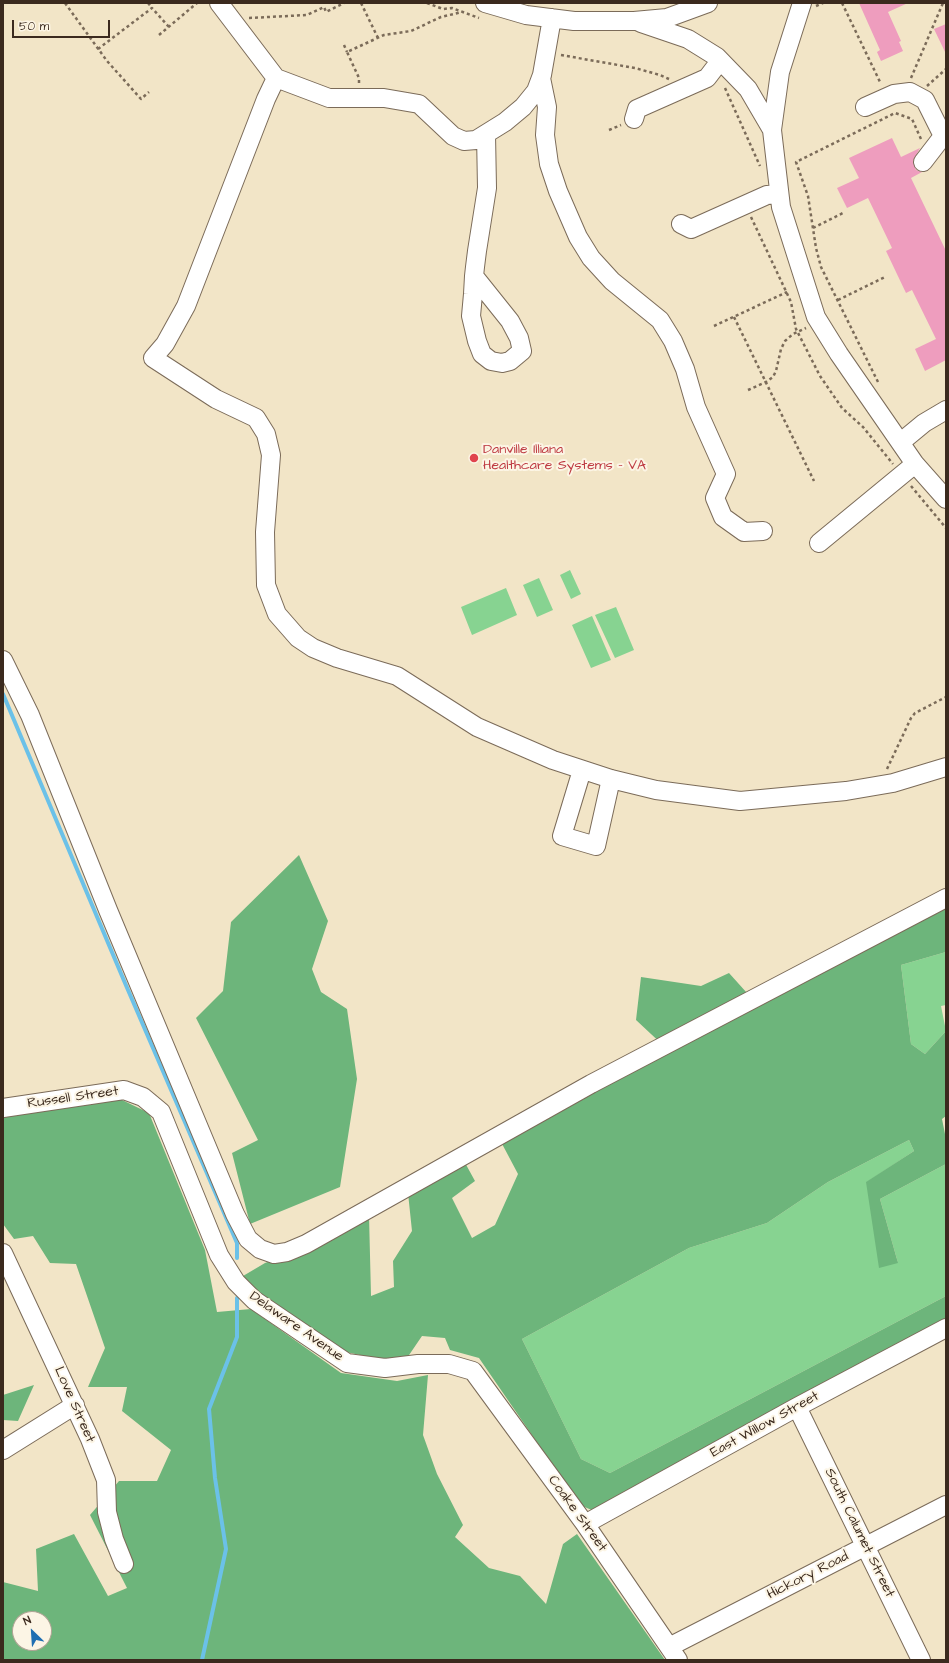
<!DOCTYPE html>
<html>
<head>
<meta charset="utf-8">
<style>
	body { margin:0 }
	#map { position:relative; width:949px; height:1663px; overflow:hidden; background:#f2e5c7; font-family:"Architects Daughter",sans-serif }
	canvas { display:block }
	.frame { position:absolute; inset:0; border:4px solid #3b2a1e; pointer-events:none }
	.north { position:absolute; left:12px; top:1611px; width:40px; height:40px; box-sizing:border-box; background:#fcf5e5; border:1px solid #afa495; border-radius:50%; rotate:335deg; font-size:11px; font-weight:700; line-height:16px; text-align:center; color:#3b2a1e }
	.north::after { content:''; display:block; margin:auto; width:14px; height:18px; background:#1f6fb2; clip-path:polygon(50% 0,100% 100%,50% 72%,0 100%) }
	.scale { position:absolute; left:12px; top:20px; width:98px; height:18px; box-sizing:border-box; border:2px solid #3b2a1e; border-top:0; padding-left:5px; font-size:12px; line-height:14px; white-space:nowrap; color:#3b2a1e; -webkit-text-stroke:3px #fcf5e5; paint-order:stroke }
</style>
</head>
<body>
<div id="map">
<canvas width="949" height="1663"></canvas>
<div class="frame"></div>
<div class="north">N</div>
<div class="scale">50 m</div>
</div>
<script>
const c = document.querySelector('canvas').getContext('2d');
c.lineJoin = 'round';
function fill(path, color) {
  c.fillStyle = color;
  c.fill(path, 'evenodd');
}
function poly(rows) {
  const path = new Path2D();
  for (const r of rows) {
    path.moveTo(r[0], r[1]);
    for (let i = 2; i < r.length; i += 2) path.lineTo(r[i], r[i + 1]);
  }
  return path;
}
function stroke(path, color, width, dash) {
  c.strokeStyle = color;
  c.lineWidth = width;
  c.lineCap = dash ? 'butt' : 'round';
  c.setLineDash(dash || []);
  c.stroke(path);
}
function drawText(font, color, halo, rows, align = 'center') {
  c.font = font + ' "Architects Daughter",sans-serif';
  c.lineWidth = 4;
  c.setLineDash([]);
  c.textBaseline = 'middle';
  c.strokeStyle = halo;
  c.fillStyle = color;
  for (const [text, x, y, turn = 0] of rows) {
    c.save();
    c.translate(x, y);
    c.rotate((+turn || 0) * Math.PI / 180);
    c.textAlign = isNaN(turn) ? turn : align;
    if (halo) c.strokeText(text, 0, 0);
    c.fillText(text, 0, 0);
    c.restore();
  }
}
fill(poly([
	[570,570,581,594,571,599,560,575],
	[539,578,553,610,537,617,523,585],
	[506,588,517,615,472,635,461,607],
	[616,607,634,650,615,658,595,615],
	[592,616,611,660,591,668,572,625],
	[946,952,946,1005,941,1006,946,1031,925,1054,911,1044,901,965],
	[909,1140,914,1151,867,1182,898,1263,880,1199,946,1164,946,1296,610,1473,581,1459,522,1339,689,1248,767,1223,828,1182]
]), '#87d391');
fill(poly([
	[299,855,328,921,312,969,321,992,347,1009,357,1079,340,1187,250,1224,232,1153,258,1140,196,1018,223,991,231,922],
	[946,904,946,952,901,965,911,1044,925,1054,946,1031,946,1116,942,1119,946,1139,946,1164,880,1199,898,1263,879,1268,866,1182,914,1151,909,1140,828,1182,767,1223,689,1248,522,1339,581,1459,610,1473,946,1296,946,1321,594,1511,580,1505,479,1358,450,1350,445,1338,422,1336,407,1358,374,1358,346,1352,264,1301,243,1276,265,1263,293,1253,369,1215,371,1296,394,1287,393,1261,412,1231,408,1193,464,1161,475,1181,452,1198,472,1238,495,1225,518,1174,500,1140,666,1048,636,1020,641,977,701,986,729,973,756,1003],
	[120,1099,149,1113,205,1250,217,1312,251,1309,341,1373,397,1381,428,1375,423,1435,437,1474,463,1525,455,1537,489,1568,520,1576,546,1604,563,1544,577,1534,665,1660,3,1660,3,1582,38,1591,36,1549,74,1534,108,1596,127,1588,90,1515,119,1481,157,1481,171,1450,122,1411,127,1387,88,1387,105,1348,76,1264,50,1263,33,1236,14,1239,3,1224,3,1117,46,1107],
	[20,1619,44,1619,44,1643,20,1643],
	[34,1385,18,1421,3,1420,3,1395]
]), '#6db57b');
stroke(poly([
	[3,694,125,983,237,1243,237,1258],
	[202,1660,226,1549,215,1478,209,1409,237,1337,237,1298]
]), '#6bc1e8', 4);
fill(poly([
	[859,3,908,3,888,12,901,41,899,42,903,51,881,61,877,52,880,50],
	[946,24,946,54,934,29],
	[892,138,901,157,920,148,913,161,916,170,922,172,911,178,946,251,946,360,925,371,915,349,936,339,912,290,906,293,886,251,892,248,868,198,847,208,837,188,859,178,849,158]
]), '#ee9dbe');
const minor = poly([
	[219,3,276,78,329,98,384,98,419,104,453,136,464,141,476,140,505,122,523,107,536,91,542,75,552,18],
	[485,3,526,15,574,21,634,21,667,18,708,3],
	[802,3,780,72,772,130,781,207,816,317,839,354,915,464,946,499],
	[641,23,688,39,717,57,748,89,772,130],
	[276,78,266,99,186,306,165,344,153,358,216,399,256,418,266,434,271,455,265,532,266,585,277,614,298,638,313,648,337,658,397,676,477,727,553,760,611,779,656,790,740,801,846,791,893,783,946,767],
	[541,78,547,107,545,135,549,164,558,191,578,237,591,258,612,281,660,320,673,341,685,369,696,407,726,474,715,498,723,517,744,532,763,531],
	[865,107,894,94,910,92,925,100,943,136],
	[634,119,637,109,707,78,720,61],
	[923,162,943,136,946,136],
	[681,224,691,229,767,195,779,194],
	[474,276,510,321,519,338,522,351,510,361,502,363,491,361,482,354,477,341,471,316,473,294,474,276,475,267,477,251,487,188,486,134],
	[901,442,924,423,946,410],
	[819,543,915,464],
	[3,660,30,715,108,910,235,1214,248,1239,260,1249,274,1254,287,1252,306,1244,591,1084,946,898],
	[582,770,562,836,596,846,611,779],
	[3,1108,124,1090,143,1097,161,1112,219,1255,236,1282,254,1300,347,1363,385,1368,418,1364,449,1364,473,1371,585,1524,678,1660],
	[3,1253,90,1439,106,1480,107,1512,114,1539,124,1564],
	[797,1407,921,1660],
	[3,1450,75,1405],
	[585,1524,797,1407,946,1328],
	[669,1647,946,1505]
]);
stroke(minor, '#7b6b59', 20);
stroke(poly([
	[65,3,107,61,141,99,149,92],
	[148,3,152,8],
	[361,3,378,38],
	[427,3,443,9,452,8,479,18],
	[842,3,881,84],
	[816,6,823,3],
	[249,18,307,15,324,7,326,12,344,3],
	[159,35,197,3],
	[344,45,347,52],
	[98,49,152,8,169,27],
	[561,55,635,68,660,75,669,79],
	[911,78,943,3],
	[359,83,359,78,347,52,384,35,411,31,441,17,462,12],
	[927,86,946,69],
	[725,88,760,166],
	[609,130,621,125],
	[751,217,791,302,796,329,820,376,842,408,863,427,893,464],
	[813,228,843,213],
	[838,300,885,277],
	[734,317,814,481],
	[714,326,787,292],
	[878,382,821,267,816,248,808,196,796,162,895,113,912,119,921,139],
	[748,390,766,382,773,377,776,371,781,349,785,341,793,334,806,328],
	[911,486,946,528],
	[887,769,911,718,915,713,946,697]
]), '#7b6b59', 2.5, [3, 3]);
stroke(minor, '#fff', 18);
for (const [x, y, r, color] of [
	[474,458,5,"#e0444e"]
]) {
  const dot = new Path2D();
  dot.arc(x, y, r, 0, 2 * Math.PI);
  c.fillStyle = color;
  c.fill(dot);
  stroke(dot, '#fcf5e5', 1.5);
}
drawText('14px', '#be3a42', '#fcf5e5', [
	["Danville Illiana",483,450],
	["Healthcare Systems - VA",483,466]
], 'left');
drawText('14px', '#3b2a1e', '#fcf5e5', [
	["Russell Street",73,1098,-8],
	["Delaware Avenue",296,1327,35],
	["Love Street",74,1405,66],
	["East Willow Street",765,1425,-29],
	["Coake Street",577,1514,54],
	["South Calumet Street",859,1533,64],
	["Hickory Road",808,1576,-27]
]);
</script>
</body>
</html>
